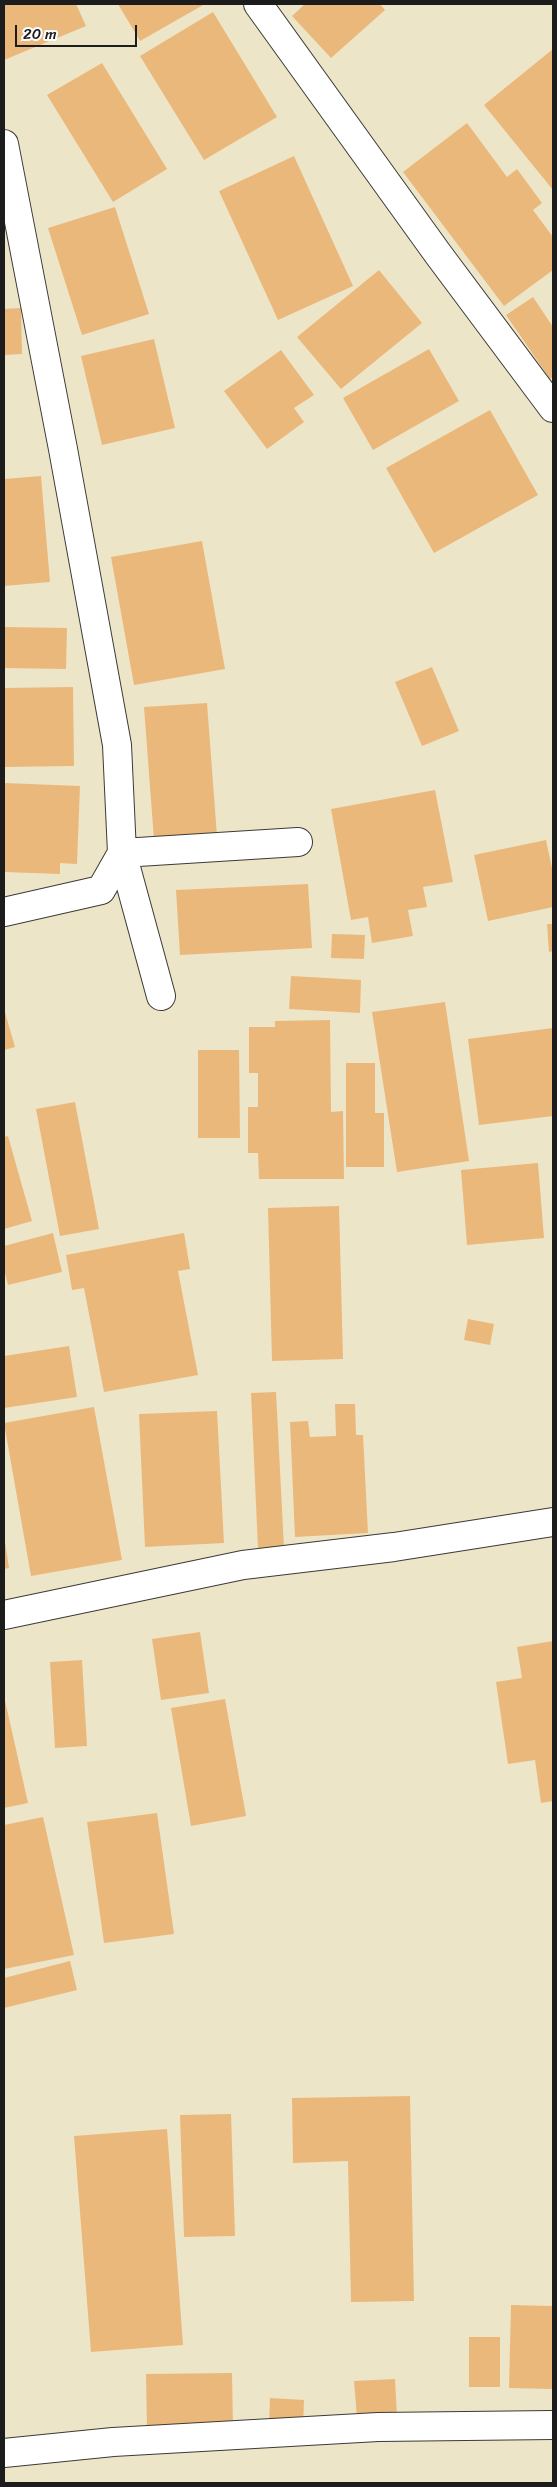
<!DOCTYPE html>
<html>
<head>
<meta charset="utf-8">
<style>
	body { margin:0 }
	#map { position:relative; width:557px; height:2487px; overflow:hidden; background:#ede5c8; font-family:Sriracha,sans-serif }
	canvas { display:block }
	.frame { position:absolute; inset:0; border:5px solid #1c1c1c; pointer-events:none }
	.scale { position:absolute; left:15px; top:25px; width:122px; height:22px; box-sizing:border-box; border:2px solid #1c1c1c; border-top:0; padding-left:6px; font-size:15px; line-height:18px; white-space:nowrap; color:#1c1c1c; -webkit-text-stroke:4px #fff; paint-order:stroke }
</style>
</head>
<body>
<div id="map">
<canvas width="557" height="2487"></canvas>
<div class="frame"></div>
<div class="scale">20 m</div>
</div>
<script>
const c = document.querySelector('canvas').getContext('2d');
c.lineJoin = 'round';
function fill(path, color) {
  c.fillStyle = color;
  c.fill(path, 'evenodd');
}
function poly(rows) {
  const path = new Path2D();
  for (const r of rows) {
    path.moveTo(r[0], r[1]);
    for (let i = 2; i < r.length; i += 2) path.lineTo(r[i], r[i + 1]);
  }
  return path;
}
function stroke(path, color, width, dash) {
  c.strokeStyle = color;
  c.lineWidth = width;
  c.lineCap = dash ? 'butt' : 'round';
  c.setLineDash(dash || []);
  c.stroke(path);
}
fill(poly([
	[4,4,76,4,86,26,4,60],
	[118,4,205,4,140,41],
	[305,4,380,4,385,10,331,58,292,16],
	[213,12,277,117,204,160,140,56],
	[553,49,553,190,484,105],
	[102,63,167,169,113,202,47,95],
	[467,123,507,177,517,169,542,203,533,210,553,237,553,270,504,306,403,172],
	[294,156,353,286,278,320,219,191],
	[115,207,149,314,82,335,48,228],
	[379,270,422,323,341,389,297,337],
	[533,297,553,327,553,376,550,379,506,315],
	[21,308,22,354,4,355,4,309],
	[154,339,175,428,102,445,81,356],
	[429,349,459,401,373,450,343,398],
	[281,350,314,395,294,408,304,422,267,449,224,391],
	[490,410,538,495,434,553,386,468],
	[41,476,50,582,4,586,4,479],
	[202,541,225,669,134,685,111,557],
	[4,627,67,628,66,669,4,668],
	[432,667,459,731,422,746,395,682],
	[73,687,74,766,4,767,4,688],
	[207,703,217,836,154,840,144,707],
	[4,783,80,786,77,864,60,863,60,874,4,872],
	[435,790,453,882,423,887,427,907,408,910,413,936,372,943,368,917,351,920,331,809],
	[546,840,553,873,553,907,488,921,474,855],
	[308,884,312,948,180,955,176,890],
	[547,924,553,924,553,951,549,952],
	[332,934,365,935,364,959,331,958],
	[291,976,361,980,360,1013,289,1009],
	[445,1002,469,1161,397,1172,372,1012],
	[4,1009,15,1047,4,1050],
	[330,1020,331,1112,343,1111,344,1179,259,1179,258,1153,248,1153,248,1107,258,1107,258,1073,249,1073,249,1027,275,1027,275,1021],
	[553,1028,553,1116,479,1125,468,1039],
	[198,1050,239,1050,240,1138,198,1138],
	[346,1063,375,1063,375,1113,384,1113,384,1167,346,1167],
	[75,1102,99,1229,60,1236,36,1109],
	[8,1136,32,1221,4,1229,4,1137],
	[538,1163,544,1238,467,1245,461,1170],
	[339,1206,343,1359,272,1361,268,1208],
	[53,1233,62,1272,8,1285,4,1269,4,1246],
	[184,1233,190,1269,178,1271,198,1375,104,1392,84,1288,72,1290,66,1255],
	[468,1319,494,1324,490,1345,464,1340],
	[69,1346,77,1397,4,1408,4,1356],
	[276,1392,284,1548,258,1549,251,1393],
	[335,1404,355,1404,356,1435,363,1435,368,1533,295,1537,290,1422,308,1421,310,1437,336,1436],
	[94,1407,122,1560,31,1576,4,1423],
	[217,1411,224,1543,145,1547,139,1414],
	[5,1542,9,1568,4,1569,4,1543],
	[200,1632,209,1693,161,1700,152,1639],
	[553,1641,553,1801,541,1803,535,1760,508,1764,496,1682,522,1678,517,1647],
	[82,1660,87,1746,55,1748,50,1662],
	[4,1696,28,1803,4,1808],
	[225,1699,246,1816,191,1826,171,1708],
	[157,1813,174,1934,104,1943,87,1822],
	[43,1817,74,1955,4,1969,4,1825],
	[70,1961,77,1990,4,2008,4,1978],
	[410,2096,414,2301,351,2302,348,2161,293,2163,292,2098],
	[231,2114,235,2236,184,2237,180,2115],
	[167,2129,183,2345,91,2352,74,2136],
	[511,2305,553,2306,553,2389,509,2388],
	[469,2337,500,2337,500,2387,469,2387],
	[232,2373,233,2428,147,2429,146,2374],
	[395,2379,397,2416,357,2418,354,2381],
	[270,2398,304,2400,303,2427,269,2426]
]), '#ebb87c');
const minor = poly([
	[258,4,438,254,553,408],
	[4,144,63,449,117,745,122,853,161,996],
	[122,853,298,842],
	[4,912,101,890,122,853],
	[4,1615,243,1565,394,1547,553,1522],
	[4,2453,113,2442,378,2427,553,2425]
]);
stroke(minor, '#3b3a36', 30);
stroke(minor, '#fff', 28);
</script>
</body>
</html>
